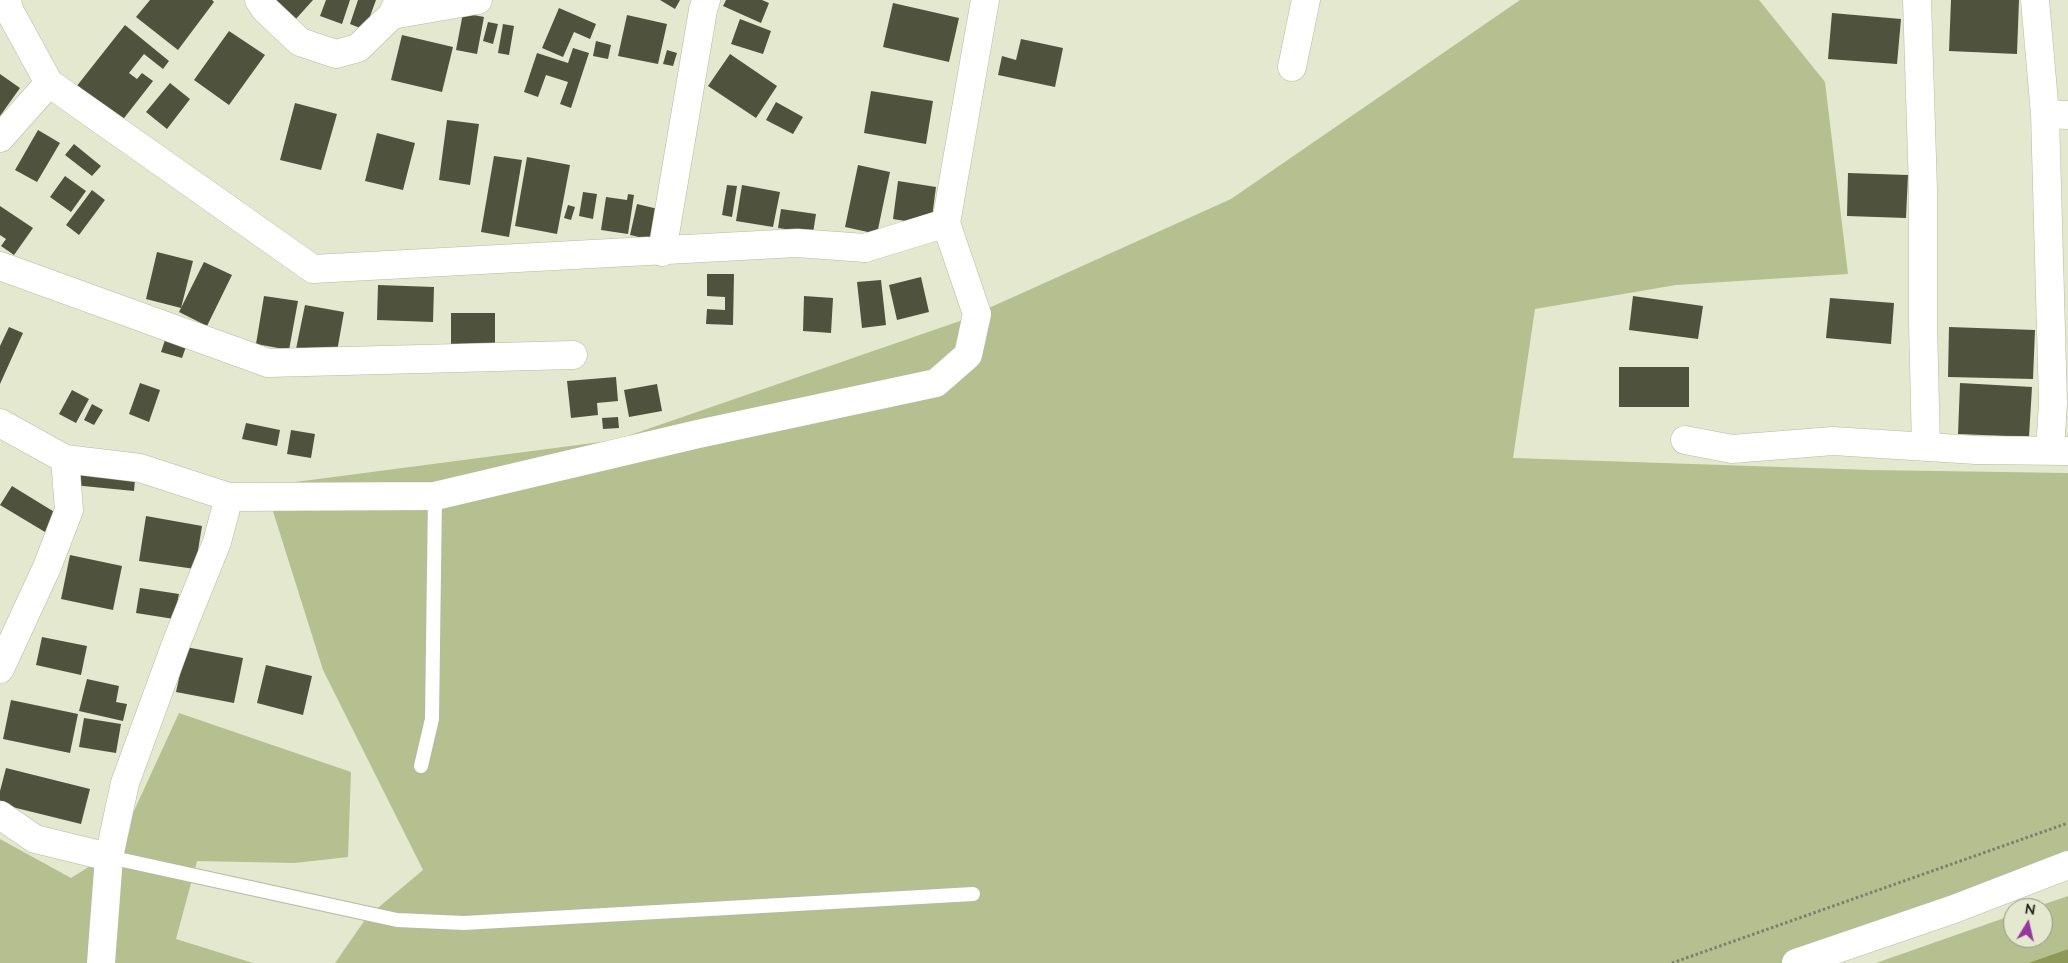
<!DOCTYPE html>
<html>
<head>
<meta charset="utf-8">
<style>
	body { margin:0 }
	#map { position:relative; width:2068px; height:963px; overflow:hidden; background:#e3e8cf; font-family:Mulish,sans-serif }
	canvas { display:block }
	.north { position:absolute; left:2003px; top:898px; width:50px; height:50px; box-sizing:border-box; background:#e3e8cf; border:1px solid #939784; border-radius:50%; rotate:9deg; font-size:14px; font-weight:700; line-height:20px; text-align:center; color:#1b1d14 }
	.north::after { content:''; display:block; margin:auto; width:18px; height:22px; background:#9a379e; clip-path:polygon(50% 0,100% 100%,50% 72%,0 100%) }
</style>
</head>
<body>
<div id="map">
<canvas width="2068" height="963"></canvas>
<div class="north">N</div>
</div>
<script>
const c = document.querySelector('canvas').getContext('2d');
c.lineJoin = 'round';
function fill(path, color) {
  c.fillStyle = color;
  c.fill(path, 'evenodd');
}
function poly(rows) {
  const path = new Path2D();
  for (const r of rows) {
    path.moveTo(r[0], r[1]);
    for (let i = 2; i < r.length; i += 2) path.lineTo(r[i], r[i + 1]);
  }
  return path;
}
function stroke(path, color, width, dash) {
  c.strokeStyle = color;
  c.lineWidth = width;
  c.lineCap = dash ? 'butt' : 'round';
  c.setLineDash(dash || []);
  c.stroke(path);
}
fill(poly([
	[1520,0,1759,0,1825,82,1848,274,1676,285,1535,309,1513,458,1871,470,2068,473,2068,873,1834,963,335,963,367,917,423,870,323,670,265,486,616,440,960,321,1231,199],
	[179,713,351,772,348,857,295,863,197,861,176,939,253,963,0,963,0,839,71,878,116,850],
	[2068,896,2068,949,2028,963,1876,963,2013,915,2013,938,2043,938,2043,908,2033,908]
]), '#b6bf8f');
fill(poly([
	[2068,949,2068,963,2028,963]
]), '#8e9858');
fill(poly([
	[150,0,212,0,214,2,178,50,136,17],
	[274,0,313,0,295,20],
	[326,0,350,0,342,24,320,16],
	[358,0,376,0,365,30,350,24],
	[660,0,680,0,675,9],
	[726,0,762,0,769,3,761,23,723,6],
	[1951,0,2019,0,2017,54,1949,51],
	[893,3,959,18,949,62,883,47],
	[559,8,596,24,590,39,574,32,563,57,542,48],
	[463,13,484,17,477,54,456,50],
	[1832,13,1901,19,1897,64,1828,59],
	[627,15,667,24,658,64,618,56],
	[740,19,771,31,763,54,731,44],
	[488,22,498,24,493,44,483,41],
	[503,24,514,26,509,55,498,53],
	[125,25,169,61,163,69,144,54,129,73,137,79,142,73,153,81,121,122,76,87],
	[229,31,265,55,229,105,194,80],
	[402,35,453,47,442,92,391,80],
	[1021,39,1063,48,1055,87,998,75,1002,56,1016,60],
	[596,41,611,45,608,59,593,56],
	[573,48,589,53,571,108,560,104,568,82,546,75,538,97,524,92,537,53,568,63],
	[667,50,677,53,673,66,663,64],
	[730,54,777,86,756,118,708,86],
	[0,74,20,88,0,116],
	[170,83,190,99,167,129,146,112],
	[871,91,933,101,926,144,864,133],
	[776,102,803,117,793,134,766,120],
	[295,103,337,114,321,170,280,160],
	[447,120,479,124,470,185,439,180],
	[38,130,60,143,37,182,15,170],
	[377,133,415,143,403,190,365,181],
	[74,144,101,166,92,176,65,155],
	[494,156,522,160,509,237,481,232],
	[527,157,570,165,557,234,515,226],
	[858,165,890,172,877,234,845,227],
	[1848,173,1908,175,1906,218,1847,216],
	[65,176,86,191,71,212,50,197],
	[898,181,936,187,931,225,893,219],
	[727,185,737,186,732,217,722,215],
	[742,185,780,192,773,227,736,221],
	[92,190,105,200,79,235,66,225],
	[583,192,597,194,593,219,579,216],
	[628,194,634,195,628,234,601,230,606,197,627,200],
	[637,204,658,209,652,240,630,235],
	[568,205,575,207,571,220,564,218],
	[0,206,33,228,14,255,1,246,6,239,0,235],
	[781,209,816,214,813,233,778,228],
	[157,252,193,261,181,308,146,299],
	[204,262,232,275,207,326,179,312],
	[707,274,734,274,733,325,706,324,707,309,725,310,725,297,707,296],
	[921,277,929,312,897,320,889,285],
	[881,280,886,325,862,328,857,282],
	[378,285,434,287,433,322,377,320],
	[264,296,298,301,289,350,256,344],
	[804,296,833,298,831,333,803,331],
	[1633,296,1703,306,1698,339,1629,330],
	[1830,298,1894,303,1891,344,1826,338],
	[305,305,344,312,336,357,296,349],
	[451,313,495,313,495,351,451,350],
	[9,327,23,333,0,384,0,346],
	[1949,327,2035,330,2033,379,1948,377],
	[166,337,187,344,182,358,161,352],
	[1619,367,1689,367,1689,407,1619,407],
	[616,377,618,401,597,403,598,415,571,418,567,381],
	[140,383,160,390,149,422,129,414],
	[1960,383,2032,387,2029,437,1958,434],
	[657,384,662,411,629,417,624,390],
	[72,390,89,399,76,423,59,414],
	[92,404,103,410,94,425,84,420],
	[618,417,619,428,603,429,602,418],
	[246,423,280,430,277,446,242,439],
	[291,430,315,434,311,458,287,454],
	[75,463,136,469,134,491,73,485],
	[12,486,56,513,45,532,0,505],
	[146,516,202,526,195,569,139,561],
	[70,555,122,566,113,610,61,599],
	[140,588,179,594,174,619,136,613],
	[42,637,87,646,81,675,36,665],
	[186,647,243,658,234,703,176,692],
	[266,665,312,676,303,715,257,703],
	[87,679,119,686,116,702,127,704,123,721,79,711],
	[11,700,78,714,70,753,3,739],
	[84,718,121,724,116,753,79,747],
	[6,768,90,789,81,824,0,804,0,791]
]), '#4f533e');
const service = poly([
	[421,766,432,719,435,496],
	[109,857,397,920,464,923,973,894]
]);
const minor = poly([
	[7,0,9,10,49,83,313,269,797,243,865,248,946,223],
	[259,0,265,9,300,42,336,54,358,48,392,15,399,0],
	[1917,0,1923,189,1923,324,1926,447],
	[2035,0,2045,114,2053,403,2050,451],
	[392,15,478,0],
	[1292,67,1306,0],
	[2045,114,2068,115],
	[0,138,49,83],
	[662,252,703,10,706,0],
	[0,266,268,363,573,355],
	[0,423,65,459,69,510,47,567,0,669],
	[1685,440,1732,449,1833,441,1976,450,2068,451],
	[65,459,140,468,229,497,435,496,698,434,936,383,968,355,977,314,946,223,985,0],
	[0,815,35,839,109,857,125,783,177,641,217,542,229,497],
	[101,963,109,857],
	[1796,963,1954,909,2068,865]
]);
stroke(service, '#b5baa2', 16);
stroke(minor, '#b5baa2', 29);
stroke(poly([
	[1672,963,2068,823]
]), '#7b7f6e', 3, [2.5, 2.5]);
stroke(service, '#fff', 14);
stroke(minor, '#fff', 28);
</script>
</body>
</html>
